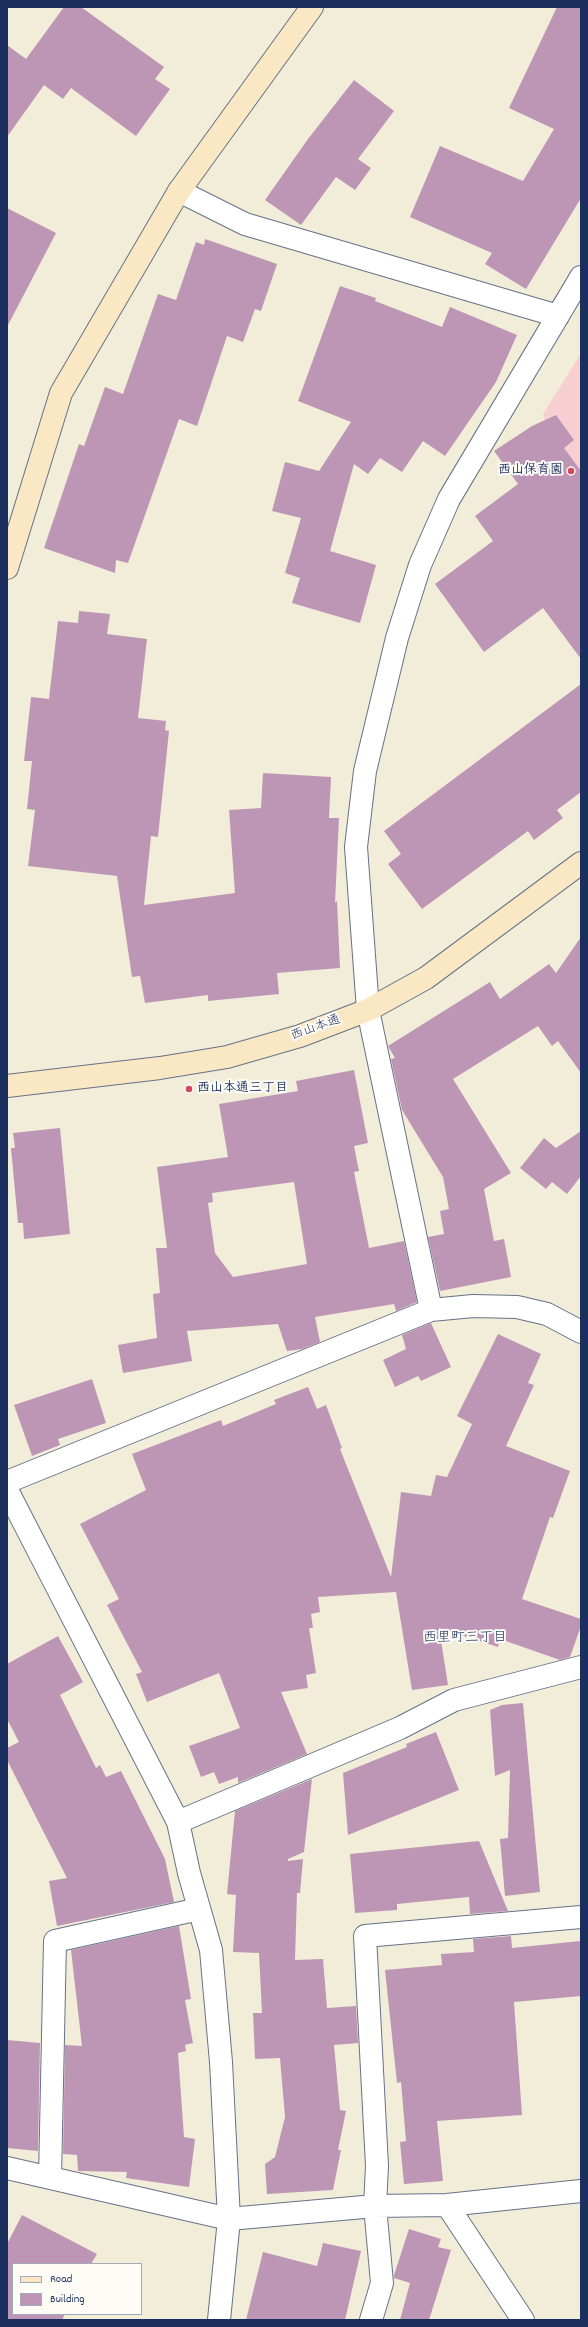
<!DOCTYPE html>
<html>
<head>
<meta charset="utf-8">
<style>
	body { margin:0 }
	#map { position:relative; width:588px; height:2327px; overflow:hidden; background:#f2edd8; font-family:Dekko,sans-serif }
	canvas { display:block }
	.frame { position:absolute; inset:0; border:8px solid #1b2f5e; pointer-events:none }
	.legend { position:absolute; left:12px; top:2263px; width:130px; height:52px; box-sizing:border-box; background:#fdfcf7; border:1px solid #a3aaba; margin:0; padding:5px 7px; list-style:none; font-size:12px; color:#1b2f5e }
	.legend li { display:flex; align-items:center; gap:8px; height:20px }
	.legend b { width:20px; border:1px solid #a3aaba }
</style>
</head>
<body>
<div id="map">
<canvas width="588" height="2327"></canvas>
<div class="frame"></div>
<ul class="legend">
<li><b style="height:5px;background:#fae7c3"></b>Road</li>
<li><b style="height:11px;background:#be96b5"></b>Building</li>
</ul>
</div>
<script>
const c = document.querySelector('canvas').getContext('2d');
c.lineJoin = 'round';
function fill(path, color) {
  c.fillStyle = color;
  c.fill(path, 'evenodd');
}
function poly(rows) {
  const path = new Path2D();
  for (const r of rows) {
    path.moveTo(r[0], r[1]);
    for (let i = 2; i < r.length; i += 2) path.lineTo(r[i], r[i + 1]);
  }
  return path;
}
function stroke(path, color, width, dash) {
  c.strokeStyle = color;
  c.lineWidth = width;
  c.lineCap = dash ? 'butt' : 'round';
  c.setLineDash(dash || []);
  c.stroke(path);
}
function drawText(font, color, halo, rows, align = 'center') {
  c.font = font + ' Dekko,"Klee One",sans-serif';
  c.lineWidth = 4;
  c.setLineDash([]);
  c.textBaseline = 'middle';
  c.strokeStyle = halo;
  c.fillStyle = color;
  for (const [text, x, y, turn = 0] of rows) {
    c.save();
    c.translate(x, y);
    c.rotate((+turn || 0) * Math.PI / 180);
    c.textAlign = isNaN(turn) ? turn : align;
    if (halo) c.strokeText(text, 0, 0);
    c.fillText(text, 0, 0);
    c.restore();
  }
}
fill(poly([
	[580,355,581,355,581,527,543,414]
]), '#f7cfd3');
fill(poly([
	[64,7,81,7,164,67,155,79,170,89,136,136,71,88,63,99,44,85,7,137,7,45,26,59],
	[557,7,581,7,581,198,526,289,485,264,492,253,410,217,440,146,523,181,554,129,509,108],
	[354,80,394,111,358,159,371,168,355,190,336,177,301,225,265,200,308,139],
	[7,208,56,233,7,327],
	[205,239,277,264,261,311,255,309,243,342,227,336,197,426,179,419,128,563,116,560,115,573,44,548,79,444,84,446,105,387,123,394,158,294,176,300,196,242,204,245],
	[340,286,376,298,375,301,442,327,450,307,517,335,496,382,445,456,423,441,402,472,380,458,368,474,354,464,330,551,376,565,360,623,292,603,300,578,285,573,301,518,272,511,285,462,319,471,351,422,298,401],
	[556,415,574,440,564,448,581,471,581,659,543,608,484,652,435,584,493,541,475,516,518,484,494,451,532,426],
	[79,611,110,614,107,634,147,639,138,718,166,721,165,730,169,731,158,837,151,836,144,905,235,893,229,810,261,808,263,773,331,777,329,818,339,818,335,903,337,901,340,968,277,973,279,994,208,1001,208,995,145,1003,140,976,132,977,117,876,28,866,35,810,27,809,32,761,24,761,31,697,49,699,58,621,78,623],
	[581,684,581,792,557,810,563,818,534,840,528,831,422,909,388,864,401,854,384,831],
	[581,937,581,1073,558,1041,552,1046,538,1026,453,1079,511,1173,484,1189,494,1241,504,1239,511,1277,440,1291,428,1237,444,1234,440,1211,449,1209,443,1177,402,1110,391,1059,395,1058,388,1046,490,982,500,999,549,964,556,973],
	[354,1070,368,1143,354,1146,359,1171,354,1172,369,1248,404,1241,417,1302,396,1311,394,1304,315,1317,320,1342,302,1349,287,1351,278,1324,187,1331,192,1361,123,1373,118,1345,157,1338,153,1294,160,1293,156,1248,167,1248,157,1167,228,1157,219,1104,298,1091,296,1081],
	[294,1182,307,1264,233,1277,215,1253,208,1203,213,1202,212,1193],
	[60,1128,70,1234,24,1239,23,1223,18,1223,11,1148,15,1148,13,1133],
	[581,1131,581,1176,567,1194,552,1182,546,1189,520,1168,544,1138,556,1148],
	[431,1323,451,1367,421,1381,418,1376,395,1387,383,1360,406,1349,402,1335],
	[498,1334,541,1354,528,1383,534,1385,506,1446,570,1471,553,1518,550,1517,522,1599,581,1619,581,1626,570,1657,560,1660,500,1639,498,1647,439,1628,448,1685,412,1690,396,1592,318,1597,320,1612,311,1614,313,1628,309,1628,316,1673,306,1675,308,1688,281,1692,307,1754,238,1783,238,1777,219,1784,214,1772,201,1777,189,1746,240,1728,219,1673,147,1702,136,1674,142,1672,107,1605,119,1599,80,1524,146,1490,132,1454,221,1420,223,1426,276,1404,274,1400,308,1387,317,1409,326,1405,342,1448,340,1449,391,1577,401,1492,431,1496,436,1475,447,1477,472,1424,457,1416],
	[92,1379,106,1423,58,1439,60,1445,32,1456,14,1405],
	[58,1636,83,1682,60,1695,96,1768,100,1765,106,1777,121,1771,165,1859,174,1902,57,1926,49,1881,67,1878,7,1760,7,1748,19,1742,7,1719,7,1664],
	[523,1703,540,1892,505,1896,500,1839,508,1838,510,1770,495,1776,490,1710,502,1705],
	[436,1732,459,1790,348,1835,343,1773,407,1747,406,1744],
	[312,1779,304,1852,288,1859,288,1861,303,1859,300,1893,297,1893,295,1960,323,1959,327,2008,356,2006,358,2043,334,2045,340,2110,346,2111,338,2150,341,2150,333,2190,267,2194,265,2164,275,2157,285,2117,280,2058,255,2059,253,2013,262,2013,259,1953,233,1952,236,1895,227,1894,235,1811],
	[479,1841,508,1911,470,1914,469,1897,397,1904,397,1910,355,1913,350,1854],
	[179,1926,191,1999,185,2000,193,2043,185,2045,186,2051,178,2053,184,2137,195,2139,189,2187,126,2178,127,2172,78,2171,77,2155,63,2154,65,2045,82,2046,71,1950],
	[511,1936,512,1948,580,1941,581,1996,514,2002,522,2115,437,2121,443,2181,404,2184,400,2142,406,2141,401,2082,397,2083,385,1970,442,1965,441,1954,474,1952,473,1939],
	[7,2040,40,2043,38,2151,7,2148],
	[22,2215,97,2254,91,2264,13,2264,13,2314,65,2314,62,2320,7,2320,7,2244],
	[409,2229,441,2239,438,2247,451,2250,429,2320,400,2320,410,2283,394,2278,394,2275],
	[323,2243,361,2251,345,2320,246,2320,263,2252,317,2266]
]), '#be96b5');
const street = poly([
	[179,191,245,224,558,316],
	[431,1310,368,1010,356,847,365,771,397,638,420,565,449,499,581,277],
	[7,1482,431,1310,473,1306,517,1307,547,1314,581,1332],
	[7,1490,178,1822,189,1873,211,1950,221,2062,229,2219,219,2320],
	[178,1822,400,1728,454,1700,581,1667],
	[7,2168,229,2219,375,2206,447,2205,581,2191],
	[50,2178,55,1941,199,1909],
	[447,2205,523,2320],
	[371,2320,382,2283,375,2206,377,2166,365,1936,581,1917]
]);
const secondary = poly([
	[7,568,61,393,179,191,312,7],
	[7,1086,160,1068,227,1057,300,1036,368,1010,426,978,581,863]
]);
stroke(street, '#667289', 24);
stroke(secondary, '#667289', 24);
stroke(street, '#fff', 22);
stroke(secondary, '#fae7c3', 22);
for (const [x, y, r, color] of [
	[571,471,4,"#d1495b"],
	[189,1089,4,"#d1495b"]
]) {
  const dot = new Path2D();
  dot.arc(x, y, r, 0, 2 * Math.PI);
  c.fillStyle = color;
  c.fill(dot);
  stroke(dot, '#fdfcf7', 1.5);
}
drawText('bold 13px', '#1b2f5e', '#fdfcf7', [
	["西山保育園",563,471],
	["西山本通三丁目",197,1089,"left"]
], 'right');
drawText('13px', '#1b2f5e', '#fdfcf7', [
	["西山本通",316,1029,-20]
]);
drawText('14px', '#1b2f5e', '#fdfcf7', [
	["西里町三丁目",465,1639]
]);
</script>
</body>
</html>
